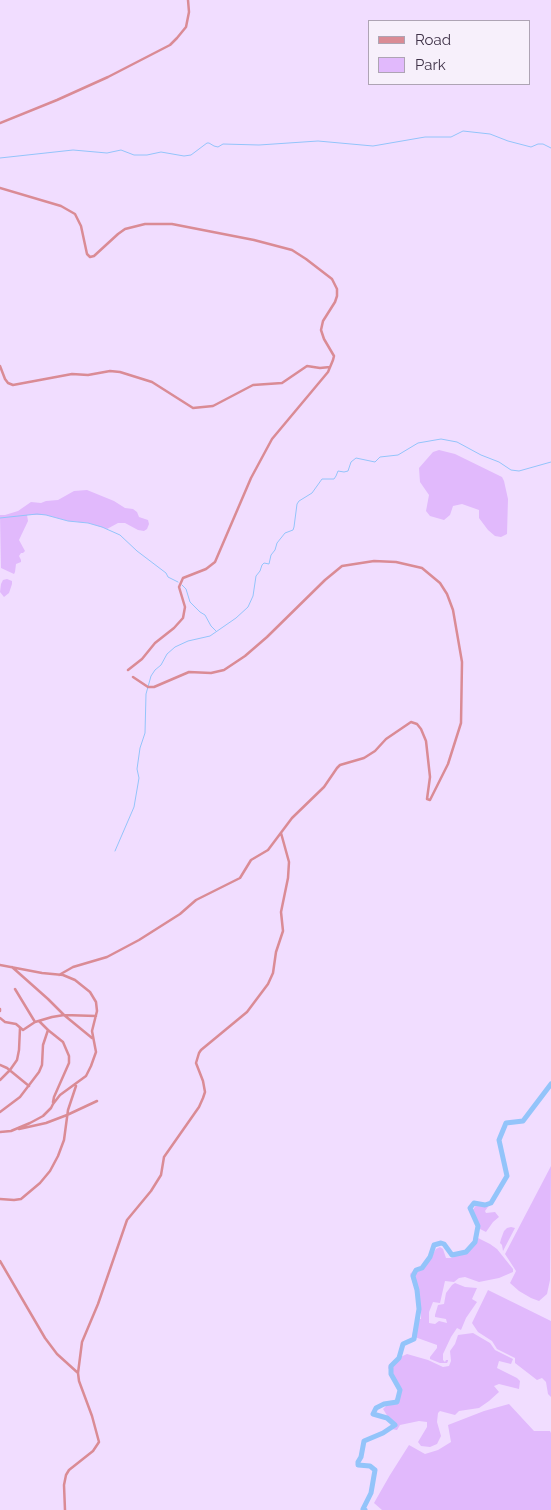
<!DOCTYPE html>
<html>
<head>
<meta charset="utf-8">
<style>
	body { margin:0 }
	#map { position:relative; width:551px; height:1510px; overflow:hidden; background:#f1ddff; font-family:Raleway,sans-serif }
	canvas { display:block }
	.legend { position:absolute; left:368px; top:20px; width:162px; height:65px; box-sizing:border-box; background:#f7f0fb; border:1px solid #aea4b4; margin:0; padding:6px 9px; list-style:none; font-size:15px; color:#403349 }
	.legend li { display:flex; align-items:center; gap:10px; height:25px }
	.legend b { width:25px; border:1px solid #aea4b4 }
</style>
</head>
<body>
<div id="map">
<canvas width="551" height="1510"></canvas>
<ul class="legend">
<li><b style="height:6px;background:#da8b95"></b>Road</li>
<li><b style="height:14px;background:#e1b9fc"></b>Park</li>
</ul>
</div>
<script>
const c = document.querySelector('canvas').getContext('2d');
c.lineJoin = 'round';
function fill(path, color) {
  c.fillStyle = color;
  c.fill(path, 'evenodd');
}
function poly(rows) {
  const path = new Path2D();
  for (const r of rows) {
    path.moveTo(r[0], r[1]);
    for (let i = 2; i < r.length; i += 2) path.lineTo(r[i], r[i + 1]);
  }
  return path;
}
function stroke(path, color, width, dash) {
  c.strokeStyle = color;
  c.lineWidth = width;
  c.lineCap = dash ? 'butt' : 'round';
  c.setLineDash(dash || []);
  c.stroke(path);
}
fill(poly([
	[439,450,455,454,502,477,504,481,508,499,507,534,501,537,495,536,488,530,479,518,479,510,462,504,453,506,450,515,444,520,430,516,426,511,429,495,420,482,419,468,433,452],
	[87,490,114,501,125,508,133,509,137,512,139,517,148,520,149,524,147,529,144,531,138,530,125,523,118,523,107,529,88,523,68,521,46,515,27,515,28,521,19,540,25,551,23,553,21,553,19,556,21,560,21,562,16,564,15,572,14,574,1,568,0,515,5,515,18,511,31,502,41,503,46,501,58,500,74,491],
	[7,579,12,581,12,584,9,593,4,597,0,592,1,584,3,580],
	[551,1166,550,1280,547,1294,539,1301,531,1298,519,1291,510,1283,516,1271,505,1254],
	[477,1204,485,1205,490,1204,485,1211,486,1213,495,1212,499,1217,493,1222,486,1232,478,1228,479,1226,472,1211],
	[511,1227,515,1228,503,1251,502,1245,500,1243,501,1239,504,1231,507,1228],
	[474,1236,490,1244,497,1249,513,1269,513,1272,499,1278,479,1282,465,1277,459,1278,454,1282,445,1281,440,1303,433,1302,429,1312,429,1323,435,1324,439,1321,447,1323,446,1319,435,1317,435,1315,438,1305,444,1304,446,1293,452,1285,455,1283,465,1287,477,1288,472,1299,477,1302,466,1318,461,1330,457,1328,451,1337,443,1354,443,1360,445,1362,446,1360,448,1360,448,1361,447,1363,440,1363,430,1359,430,1357,437,1348,437,1345,412,1336,416,1319,421,1319,421,1312,418,1308,416,1293,410,1274,414,1270,421,1268,428,1262,436,1249,440,1247,443,1249,446,1258,451,1258,454,1257,455,1253,461,1254,467,1250,473,1242],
	[488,1290,551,1321,551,1397,548,1394,546,1382,542,1378,537,1380,515,1363,515,1358,497,1349,492,1341,478,1332,472,1323],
	[473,1333,490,1343,495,1350,513,1359,511,1364,499,1361,497,1368,517,1378,520,1381,519,1389,499,1384,494,1386,499,1392,489,1401,479,1408,459,1411,455,1415,440,1411,438,1413,437,1422,441,1436,437,1444,430,1447,421,1446,418,1442,427,1427,427,1422,419,1421,400,1425,397,1430,391,1429,393,1425,383,1409,386,1406,394,1404,398,1391,394,1375,388,1368,389,1365,394,1360,407,1354,428,1360,443,1367,449,1366,451,1361,450,1351,455,1344,458,1335],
	[509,1404,534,1431,550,1431,551,1433,551,1510,382,1510,374,1503,390,1475,409,1445,425,1454,438,1450,451,1442,448,1425,484,1411]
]), '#e1b9fc');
stroke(poly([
	[0,158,73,150,107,153,121,150,134,155,147,155,161,152,184,156,191,155,207,143,209,143,214,146,218,147,223,144,259,145,318,141,373,146,425,137,451,137,463,131,490,134,508,141,531,147,538,144,543,144,551,148],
	[0,518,37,514,46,515,68,521,88,523,102,527,120,535,137,551,166,573,168,577,178,582],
	[182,585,186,589,190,602,200,612,205,615,211,626,216,631],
	[115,851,134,807,139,778,137,769,140,748,145,733,146,694,151,676,155,670,161,665,167,654,175,647,188,641,210,636,236,618,248,607,253,596,256,576,260,571,262,565,264,563,269,564,271,555,275,550,277,543,285,533,293,530,294,527,297,504,299,501,312,493,322,479,334,479,336,476,338,471,344,472,348,471,351,462,356,458,375,462,380,457,398,455,418,443,441,439,457,442,481,455,499,462,511,470,519,471,551,462]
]), '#93c4fa', 1);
stroke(poly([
	[365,1510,363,1509,371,1493,375,1470,370,1466,358,1465,358,1462,361,1457,364,1441,383,1433,395,1425,387,1418,373,1414,376,1408,384,1404,397,1402,400,1390,391,1374,391,1366,399,1358,403,1344,414,1339,419,1309,417,1290,413,1276,416,1270,422,1268,430,1257,434,1245,441,1243,444,1244,452,1255,466,1252,475,1242,478,1226,470,1208,474,1203,485,1205,491,1203,507,1176,499,1140,506,1123,523,1121,551,1084]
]), '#93c4fa', 5);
stroke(poly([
	[0,123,57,100,108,77,170,45,177,38,186,27,189,12,188,0],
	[0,188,61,206,75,214,81,226,87,254,90,257,94,256,118,234,125,229,145,224,172,224,254,240,292,250,306,259,332,279,337,289,337,296,335,302,323,321,321,330,324,339,334,356,333,360,328,372,272,439,251,478,215,562,206,569,183,578,179,587,185,607,183,618,174,628,155,643,142,659,128,670],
	[0,366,5,379,8,383,13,385,72,374,88,375,110,371,120,372,152,382,193,408,213,406,253,385,282,383,307,366,320,368,330,367],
	[0,965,42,973,63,975,75,980,90,992,96,1002,97,1011,92,1031,96,1052,91,1066,86,1076,60,1095,53,1104,51,1108,43,1116,30,1123,11,1131,0,1132],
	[12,967,48,999,64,1015,92,1038],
	[59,975,73,967,107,957,139,940,180,914,196,900,240,878,251,860,268,850,292,818,324,787,337,768,340,765,364,758,375,751,386,739,411,722,417,724,421,729,426,741,430,777,427,799,430,800,448,764,461,723,462,662,453,610,447,594,440,583,422,568,396,562,374,561,342,566,325,580,267,637,245,656,224,670,211,673,189,672,154,687,148,687,133,677],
	[15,989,35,1022],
	[0,1009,0,1011],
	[0,1018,5,1022,16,1024,23,1030,35,1022,52,1017,64,1015,96,1016],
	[48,1030,63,1042,69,1056,69,1063,54,1097,53,1102],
	[0,1065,7,1068,29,1086],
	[0,1080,10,1070,17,1060,19,1050,20,1028],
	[0,1112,20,1097,39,1072,42,1065,43,1045,48,1030,39,1021],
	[19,1129,46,1123,67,1115,97,1101],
	[0,1199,14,1200,21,1199,40,1183,50,1171,58,1156,64,1140,68,1110,76,1086],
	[0,1261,45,1338,57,1354,78,1373],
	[65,1510,64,1485,66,1475,69,1470,93,1451,99,1442,92,1416,79,1381,78,1373,82,1342,98,1304,127,1220,151,1191,161,1175,164,1157,199,1107,203,1098,205,1092,203,1081,196,1063,199,1053,201,1050,247,1012,268,984,273,973,276,952,283,931,281,912,288,878,289,862,281,833]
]), '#da8b95', 2.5);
</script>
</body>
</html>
